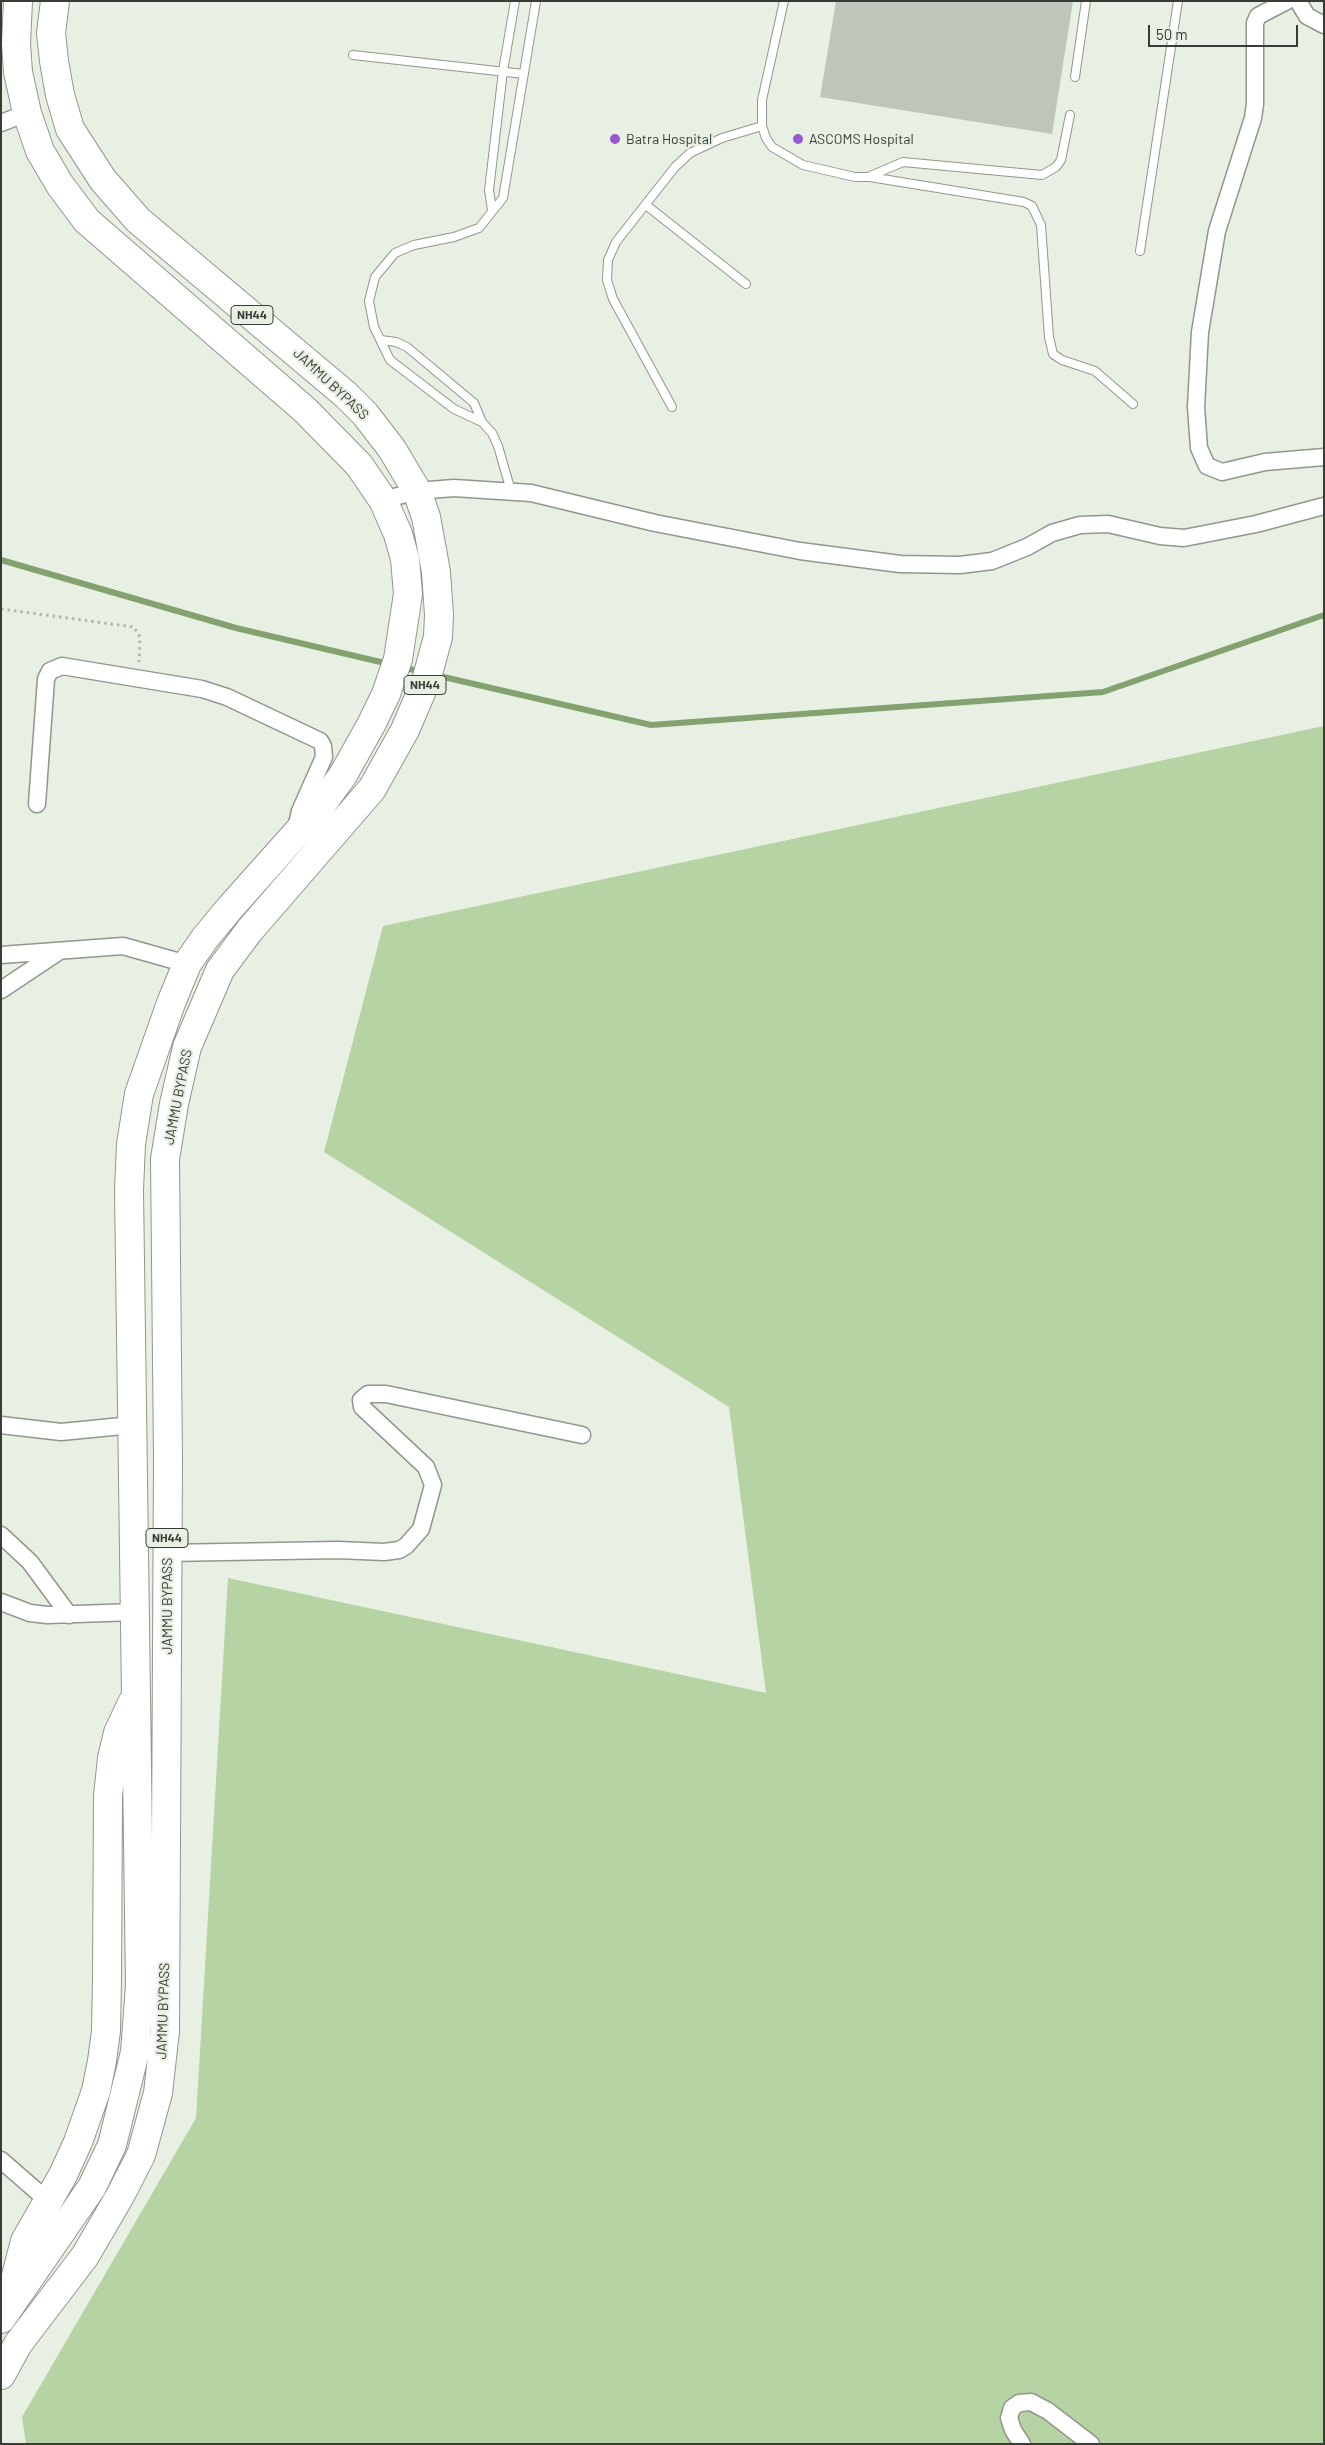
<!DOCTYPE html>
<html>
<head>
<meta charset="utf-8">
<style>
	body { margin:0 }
	#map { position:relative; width:1325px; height:2445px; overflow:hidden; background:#e8f0e3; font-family:Barlow,sans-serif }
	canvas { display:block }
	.frame { position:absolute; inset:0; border:2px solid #383b36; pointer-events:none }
	.scale { position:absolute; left:1148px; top:25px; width:150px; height:22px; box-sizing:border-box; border:2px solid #383b36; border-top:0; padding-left:6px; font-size:15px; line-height:18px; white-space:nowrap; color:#383b36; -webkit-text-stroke:4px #e8f0e3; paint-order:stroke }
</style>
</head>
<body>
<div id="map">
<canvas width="1325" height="2445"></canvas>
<div class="frame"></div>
<div class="scale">50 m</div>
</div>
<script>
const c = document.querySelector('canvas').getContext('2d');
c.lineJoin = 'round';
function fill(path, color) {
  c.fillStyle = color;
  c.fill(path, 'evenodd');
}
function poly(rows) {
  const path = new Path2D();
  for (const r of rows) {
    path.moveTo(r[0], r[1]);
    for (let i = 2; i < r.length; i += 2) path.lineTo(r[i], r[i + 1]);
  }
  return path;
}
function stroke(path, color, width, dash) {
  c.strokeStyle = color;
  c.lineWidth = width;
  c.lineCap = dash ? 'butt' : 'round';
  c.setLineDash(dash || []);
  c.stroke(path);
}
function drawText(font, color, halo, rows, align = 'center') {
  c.font = font + ' Barlow,sans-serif';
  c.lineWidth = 4.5;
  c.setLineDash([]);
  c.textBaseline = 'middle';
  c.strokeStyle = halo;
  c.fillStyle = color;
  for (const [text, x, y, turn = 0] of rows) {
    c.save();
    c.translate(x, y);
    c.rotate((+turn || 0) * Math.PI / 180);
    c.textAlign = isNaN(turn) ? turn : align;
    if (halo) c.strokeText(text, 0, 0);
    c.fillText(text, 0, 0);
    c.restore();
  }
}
fill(poly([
	[1324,726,1324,2444,26,2444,22,2417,196,2118,228,1578,766,1693,729,1407,324,1152,383,926]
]), '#b6d3a4');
stroke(poly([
	[1,560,236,628,389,664],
	[401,667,423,672],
	[435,675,651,725,1103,692,1324,615]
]), '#84a26f', 6);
fill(poly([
	[836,1,1073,1,1052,134,820,97]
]), '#bec6ba');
const lane = poly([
	[784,1,762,100,762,126,766,138,772,147,803,165,855,177,868,177,903,162,1042,175,1056,167,1061,160,1070,115],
	[353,55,524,74],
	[1075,77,1086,1],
	[870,177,1024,202,1032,206,1041,225,1049,337,1053,354,1062,360,1095,371,1133,404],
	[646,205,746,284],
	[492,210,489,190,503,71,515,1],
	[1140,251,1178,1],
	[381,340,396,342,407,347,474,403,482,422,492,433,498,446,511,491],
	[672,407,613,299,607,280,608,260,616,242,675,167,690,153,722,138,762,126],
	[482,422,454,409,390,360,374,327,369,301,375,277,395,253,414,245,454,237,479,228,503,198,536,1]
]);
const street = poly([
	[1287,1,1258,16,1255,23,1255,104,1253,118,1217,231,1200,332,1196,407,1199,448,1207,466,1222,472,1265,462,1324,457],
	[1298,1,1307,16,1324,25],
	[1,123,27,113],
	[383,500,417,491,454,488,531,493,655,523,800,551,900,564,960,565,992,561,1027,547,1052,533,1080,525,1108,524,1160,536,1184,538,1256,524,1324,506],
	[37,804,46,679,50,671,62,666,202,689,227,697,320,741,323,746,324,757,300,811,296,828],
	[1,955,123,946,187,964],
	[1,990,58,952],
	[1,1425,61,1432,132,1425],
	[1,1535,30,1562,69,1615],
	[167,1553,338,1550,384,1552,399,1550,406,1546,421,1529,433,1485,426,1467,362,1407,361,1400,368,1394,386,1394,582,1435],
	[1,1602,30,1613,47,1615,135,1612],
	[1,2160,48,2201],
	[1022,2444,1013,2430,1009,2418,1012,2408,1019,2403,1031,2402,1048,2411,1091,2444]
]);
const highway = poly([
	[11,2295,25,2241,63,2175,78,2142,96,2091,102,2061,106,2031,107,1979,108,1796,112,1758,118,1733,132,1703],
	[1,2319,92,2187,112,2145,135,2052,140,1985,129,1190,131,1144,139,1094,171,1003,187,964,205,938,229,909,319,808,343,775,372,723,386,694,398,659,408,594,405,559,398,534,383,500,359,465,305,410,87,221,60,185,40,151,27,113,18,72,16,44,18,1],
	[1,2375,18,2344,85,2256,120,2196,141,2155,158,2093,165,2031,168,1460,165,1159,174,1104,187,1047,220,970,249,931,372,789,405,730,426,681,438,637,439,615,436,572,426,517,417,491,392,449,365,414,346,395,138,220,103,180,70,129,60,95,54,61,51,33,55,1]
]);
stroke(lane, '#90978b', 10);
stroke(street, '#90978b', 19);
stroke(highway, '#90978b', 30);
stroke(poly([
	[1,609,134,627,140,637,139,662]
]), '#b1b7ad', 3, [2.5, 4]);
stroke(lane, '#fff', 8);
stroke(street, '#fff', 16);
stroke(highway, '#fff', 28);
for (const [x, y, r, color] of [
	[615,139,6,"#9758ce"],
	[798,139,6,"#9758ce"]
]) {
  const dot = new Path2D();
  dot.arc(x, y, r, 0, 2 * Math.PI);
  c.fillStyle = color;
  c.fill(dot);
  stroke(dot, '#e8f0e3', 2);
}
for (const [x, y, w] of [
	[252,315,42],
	[425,685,42],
	[167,1538,42]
]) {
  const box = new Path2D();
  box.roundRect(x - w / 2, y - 9.5, w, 19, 4);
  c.fillStyle = '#e8f0e3';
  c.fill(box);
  stroke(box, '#383b36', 1);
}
drawText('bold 12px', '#383b36', null, [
	["NH44",252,315],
	["NH44",425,685],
	["NH44",167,1538]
]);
drawText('14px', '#383b36', '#e8f0e3', [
	["Batra Hospital",626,139],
	["ASCOMS Hospital",809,139]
], 'left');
drawText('14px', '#383b36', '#e8f0e3', [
	["JAMMU BYPASS",331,384,43],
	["JAMMU BYPASS",178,1097,-79],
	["JAMMU BYPASS",167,1606,-90],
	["JAMMU BYPASS",163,2011,-88]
]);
</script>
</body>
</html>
